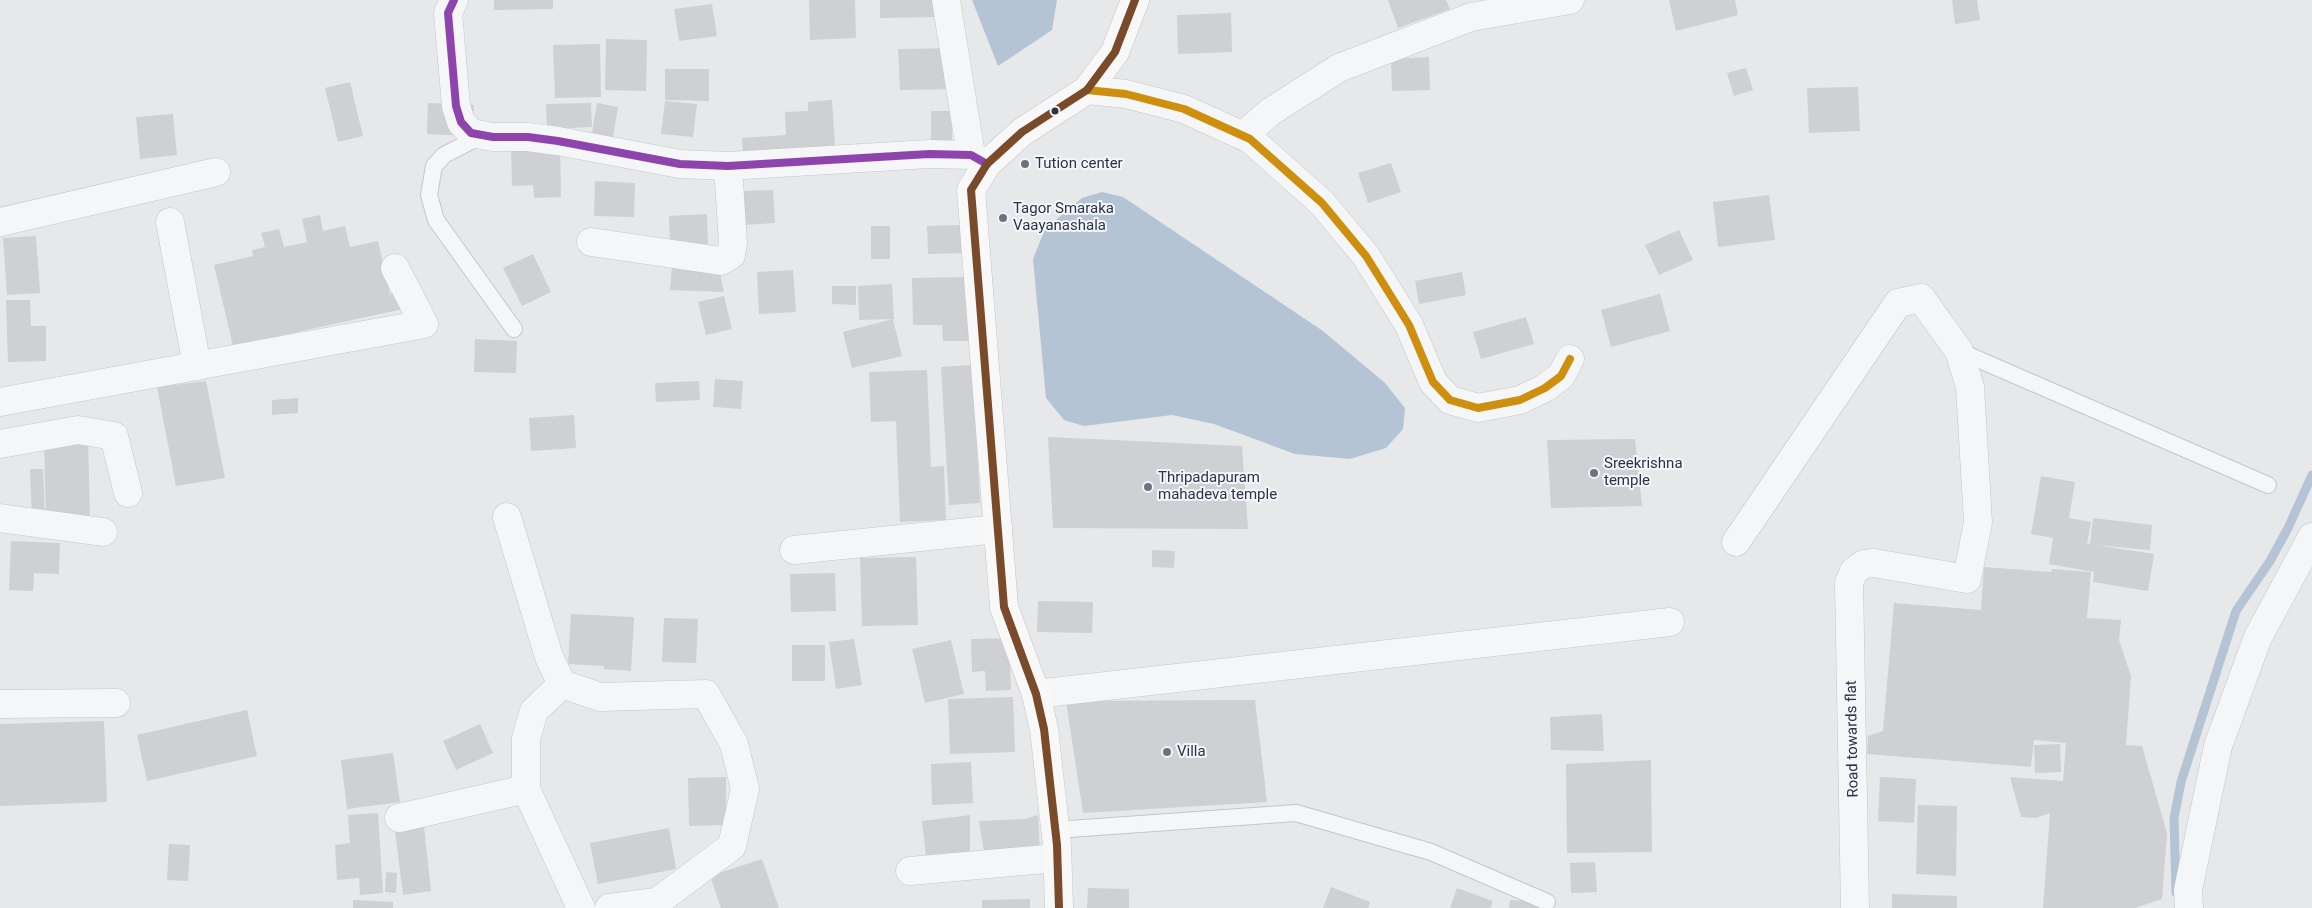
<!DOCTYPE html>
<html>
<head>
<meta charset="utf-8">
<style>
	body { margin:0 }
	canvas { display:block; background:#e6e8ea }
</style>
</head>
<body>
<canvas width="2312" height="908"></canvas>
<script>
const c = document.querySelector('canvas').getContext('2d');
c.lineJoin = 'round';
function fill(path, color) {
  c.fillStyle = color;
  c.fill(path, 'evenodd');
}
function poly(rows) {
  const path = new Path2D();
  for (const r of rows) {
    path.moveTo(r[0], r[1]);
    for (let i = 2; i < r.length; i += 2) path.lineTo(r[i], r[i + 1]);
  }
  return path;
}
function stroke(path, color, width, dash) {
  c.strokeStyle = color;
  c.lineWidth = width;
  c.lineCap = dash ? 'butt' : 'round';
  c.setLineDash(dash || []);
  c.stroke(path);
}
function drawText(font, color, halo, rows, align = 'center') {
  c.font = font + ' Roboto,sans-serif';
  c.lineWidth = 4;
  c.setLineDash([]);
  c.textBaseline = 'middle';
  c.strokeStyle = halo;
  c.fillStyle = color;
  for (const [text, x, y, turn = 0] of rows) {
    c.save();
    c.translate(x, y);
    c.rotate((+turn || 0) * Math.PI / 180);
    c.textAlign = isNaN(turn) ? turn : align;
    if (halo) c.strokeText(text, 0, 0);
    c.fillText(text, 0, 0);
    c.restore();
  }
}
fill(poly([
	[972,0,1057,0,1052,30,998,66],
	[1102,192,1123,197,1323,331,1385,383,1405,408,1403,429,1386,448,1350,459,1295,454,1214,424,1172,415,1084,426,1064,420,1046,398,1033,259,1045,229,1082,198]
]), '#b4c4d5');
stroke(poly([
	[2176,893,2174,818,2181,782,2236,611,2270,561,2288,528,2312,475]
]), '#b4c4d5', 9);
fill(poly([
	[494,0,553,0,553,9,494,10],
	[809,0,855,0,856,38,810,40],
	[880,0,939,0,939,17,880,18],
	[1388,0,1446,0,1450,9,1398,28],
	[1669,0,1735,0,1738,15,1676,31],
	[1952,0,1977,0,1980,20,1955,24],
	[712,4,717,36,679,41,674,9],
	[1231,13,1232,52,1178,54,1177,15],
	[606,39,647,40,646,91,605,90],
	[600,44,601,97,555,98,553,45],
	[958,48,959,89,900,90,898,49],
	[1429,57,1430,90,1392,91,1391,59],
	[1746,68,1753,90,1734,96,1727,73],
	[665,69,709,69,709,101,665,100],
	[350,82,363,136,338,142,325,88],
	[1858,87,1860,131,1809,133,1807,88],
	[832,100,836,163,744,168,742,138,786,135,785,112,808,111,808,102],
	[665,101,697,104,693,137,661,134],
	[428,103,474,105,472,136,427,134],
	[591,103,592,127,547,129,546,104],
	[597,103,618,107,612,143,589,150],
	[931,111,952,111,952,144,931,144],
	[173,114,177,155,140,159,136,117],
	[560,142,561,197,534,198,533,185,512,186,511,144],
	[1391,163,1401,192,1368,203,1358,173],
	[595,181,635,183,634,217,594,216],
	[773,190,775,223,744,225,742,191],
	[1769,195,1775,240,1718,247,1713,202],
	[707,214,708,246,670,247,669,216],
	[320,215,323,231,345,226,350,247,378,241,390,294,399,292,403,309,233,346,214,265,253,256,252,250,265,247,261,233,279,229,284,247,307,242,302,219],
	[961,225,962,253,928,254,927,226],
	[871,226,890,226,890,259,871,259],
	[1679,230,1693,260,1659,275,1645,245],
	[36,236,40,293,7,295,3,238],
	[533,254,551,292,522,306,503,268],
	[718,264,724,292,670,290,672,266],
	[793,270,796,312,759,314,757,272],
	[1462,272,1466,295,1419,304,1415,281],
	[970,277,971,341,943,341,942,325,913,325,912,278],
	[892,284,894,319,859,320,858,286],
	[832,286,856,286,856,305,832,304],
	[1660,294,1670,331,1611,347,1601,310],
	[724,296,732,329,706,335,698,302],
	[6,300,30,300,31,326,46,326,46,361,8,362],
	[1526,317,1534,344,1481,359,1473,332],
	[893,319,902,356,852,368,843,332],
	[475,339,517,341,516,373,474,372],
	[972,365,980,503,949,505,941,367],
	[927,370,931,467,944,466,946,520,900,522,896,421,871,422,869,372],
	[715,379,743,381,741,409,713,407],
	[206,381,225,478,176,486,157,387],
	[699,381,700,400,656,402,655,383],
	[298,398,298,413,272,415,272,400],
	[574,415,576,448,531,451,529,418],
	[1048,437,1242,446,1248,529,1053,528],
	[1635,439,1642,506,1551,508,1547,440],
	[88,440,90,519,46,521,44,441],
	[30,469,43,469,45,516,32,516],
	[2041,476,2075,482,2069,518,2091,522,2087,543,2090,544,2093,518,2152,525,2150,550,2095,545,2154,554,2148,591,2093,582,2094,572,2049,564,2053,538,2031,534],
	[11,541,60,543,59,574,34,573,33,591,9,590],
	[1152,550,1175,551,1174,568,1152,567],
	[916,557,918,625,862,626,860,558],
	[1984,567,2051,572,2052,569,2091,572,2087,618,2121,620,2119,640,2131,676,2126,745,2142,746,2167,833,2162,899,2135,908,2043,908,2050,813,2035,818,2021,817,2010,777,2063,781,2066,743,2034,740,2031,767,1867,754,1868,736,1883,731,1894,603,1981,610],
	[835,573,836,611,791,612,790,574],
	[1038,601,1093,602,1092,633,1037,632],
	[571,614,634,617,631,671,604,669,604,666,568,664],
	[664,618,698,619,696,663,662,662],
	[1009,638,1011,690,986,691,985,671,972,672,971,639],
	[854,639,862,685,836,689,829,642],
	[951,640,964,694,925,703,912,649],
	[792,645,825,645,825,681,792,681],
	[1013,697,1015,752,950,754,948,699],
	[1255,700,1267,802,1083,813,1066,701],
	[247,710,257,756,147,781,137,735],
	[1602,714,1604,751,1551,750,1550,717],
	[104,721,107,802,0,806,0,724],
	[480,724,493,753,456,770,443,741],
	[2060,744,2061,772,2035,773,2034,745],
	[393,753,400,802,347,809,341,760],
	[1651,760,1652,852,1567,853,1566,764],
	[971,762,973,803,932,805,931,764],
	[726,777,726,825,689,826,688,778],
	[1880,777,1916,779,1914,823,1878,821],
	[1918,805,1957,806,1956,876,1916,874],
	[378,813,383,893,360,895,359,878,337,880,335,845,350,843,348,815],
	[970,815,970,855,926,856,922,821],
	[1038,815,1040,850,984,852,979,821,1024,819],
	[424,827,431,891,403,895,395,831],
	[669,828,676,869,598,884,590,843],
	[169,844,190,845,188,881,167,880],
	[762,859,779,908,721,908,710,876],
	[1595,862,1597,892,1571,893,1570,863],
	[386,872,397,873,396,893,385,892],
	[1331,887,1370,902,1368,908,1323,908],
	[1088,888,1129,889,1129,908,1087,908],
	[1457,888,1493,901,1490,908,1450,908],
	[1892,894,1957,896,1957,908,1892,908],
	[1030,899,1030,908,982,908,982,900],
	[353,900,393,902,393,908,353,908],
	[1510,900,1552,902,1552,908,1509,908]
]), '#ced0d3');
const lane = poly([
	[483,135,444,155,434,166,429,195,436,220,514,329],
	[1959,351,2268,485],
	[1055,830,1296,813,1431,852,1547,902]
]);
const street = poly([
	[454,0,448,13,456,106,461,122,471,133,493,137,528,137,558,141,680,164,728,166,929,154,971,155,987,164],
	[946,0,971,155],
	[1087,90,1126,94,1184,109,1250,139,1322,203,1366,256,1409,325,1433,382,1450,400,1478,408,1520,400,1545,388,1561,376,1570,359],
	[1243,136,1270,112,1339,68,1471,17,1570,0],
	[0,222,216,172],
	[170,222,197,366],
	[591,242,721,261,731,255,733,243,728,166],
	[0,402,424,324,395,268],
	[0,444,78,430,114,436,128,493],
	[507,517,549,657,562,684,534,711,526,738,526,789,581,908],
	[0,518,103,532],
	[1736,542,1898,303,1921,298,1959,351,1970,387,1978,522,1967,579,1874,563,1864,564,1854,571,1849,583,1855,908],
	[794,550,998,529],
	[562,684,600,697,706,694,734,744,745,789,732,846,657,902,609,908],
	[1036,694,1670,622],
	[0,704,116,703],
	[399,818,526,789],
	[910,871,1057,858],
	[2189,908,2188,890,2218,746,2258,637,2312,537]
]);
const secondary = poly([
	[1059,908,1057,845,1044,729,1036,694,1004,607,971,190,987,164,1022,132,1087,90,1115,52,1135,0]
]);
stroke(lane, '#c4c6c8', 18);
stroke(street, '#c4c6c8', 29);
stroke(secondary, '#c4c6c8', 29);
stroke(lane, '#f5f6f7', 16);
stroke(street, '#f5f6f7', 28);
stroke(secondary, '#f8f8f8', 28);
stroke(poly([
	[454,0,448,13,456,106,461,122,471,133,493,137,528,137,558,141,680,164,728,166,929,154,971,155,987,164]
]), '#8e44ad', 8);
stroke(poly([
	[1087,90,1126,94,1184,109,1250,139,1322,203,1366,256,1409,325,1433,382,1450,400,1478,408,1520,400,1545,388,1561,376,1570,359]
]), '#ce8f0e', 8);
stroke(poly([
	[1059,908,1057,845,1044,729,1036,694,1004,607,971,190,987,164,1022,132,1087,90,1115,52,1135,0]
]), '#7a4b2a', 8);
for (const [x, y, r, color] of [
	[1055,111,4.5,"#2b3445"],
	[1025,164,5,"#6c737f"],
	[1003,218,5,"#6c737f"],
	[1594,473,5,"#6c737f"],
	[1148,487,5,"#6c737f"],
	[1167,752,5,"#6c737f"]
]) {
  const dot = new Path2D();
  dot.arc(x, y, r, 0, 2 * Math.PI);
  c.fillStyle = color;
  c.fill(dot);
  stroke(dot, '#f4f6f9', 2);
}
drawText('15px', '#2b3445', '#f4f6f9', [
	["Tution center",1035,164],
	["Tagor Smaraka",1013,209],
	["Vaayanashala",1013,226],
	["Sreekrishna",1604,464],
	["temple",1604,481],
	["Thripadapuram",1158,478],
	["mahadeva temple",1158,495],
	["Villa",1177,752]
], 'left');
drawText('15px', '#2b3445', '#f4f6f9', [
	["Road towards flat",1853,739,-91]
]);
</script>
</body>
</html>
